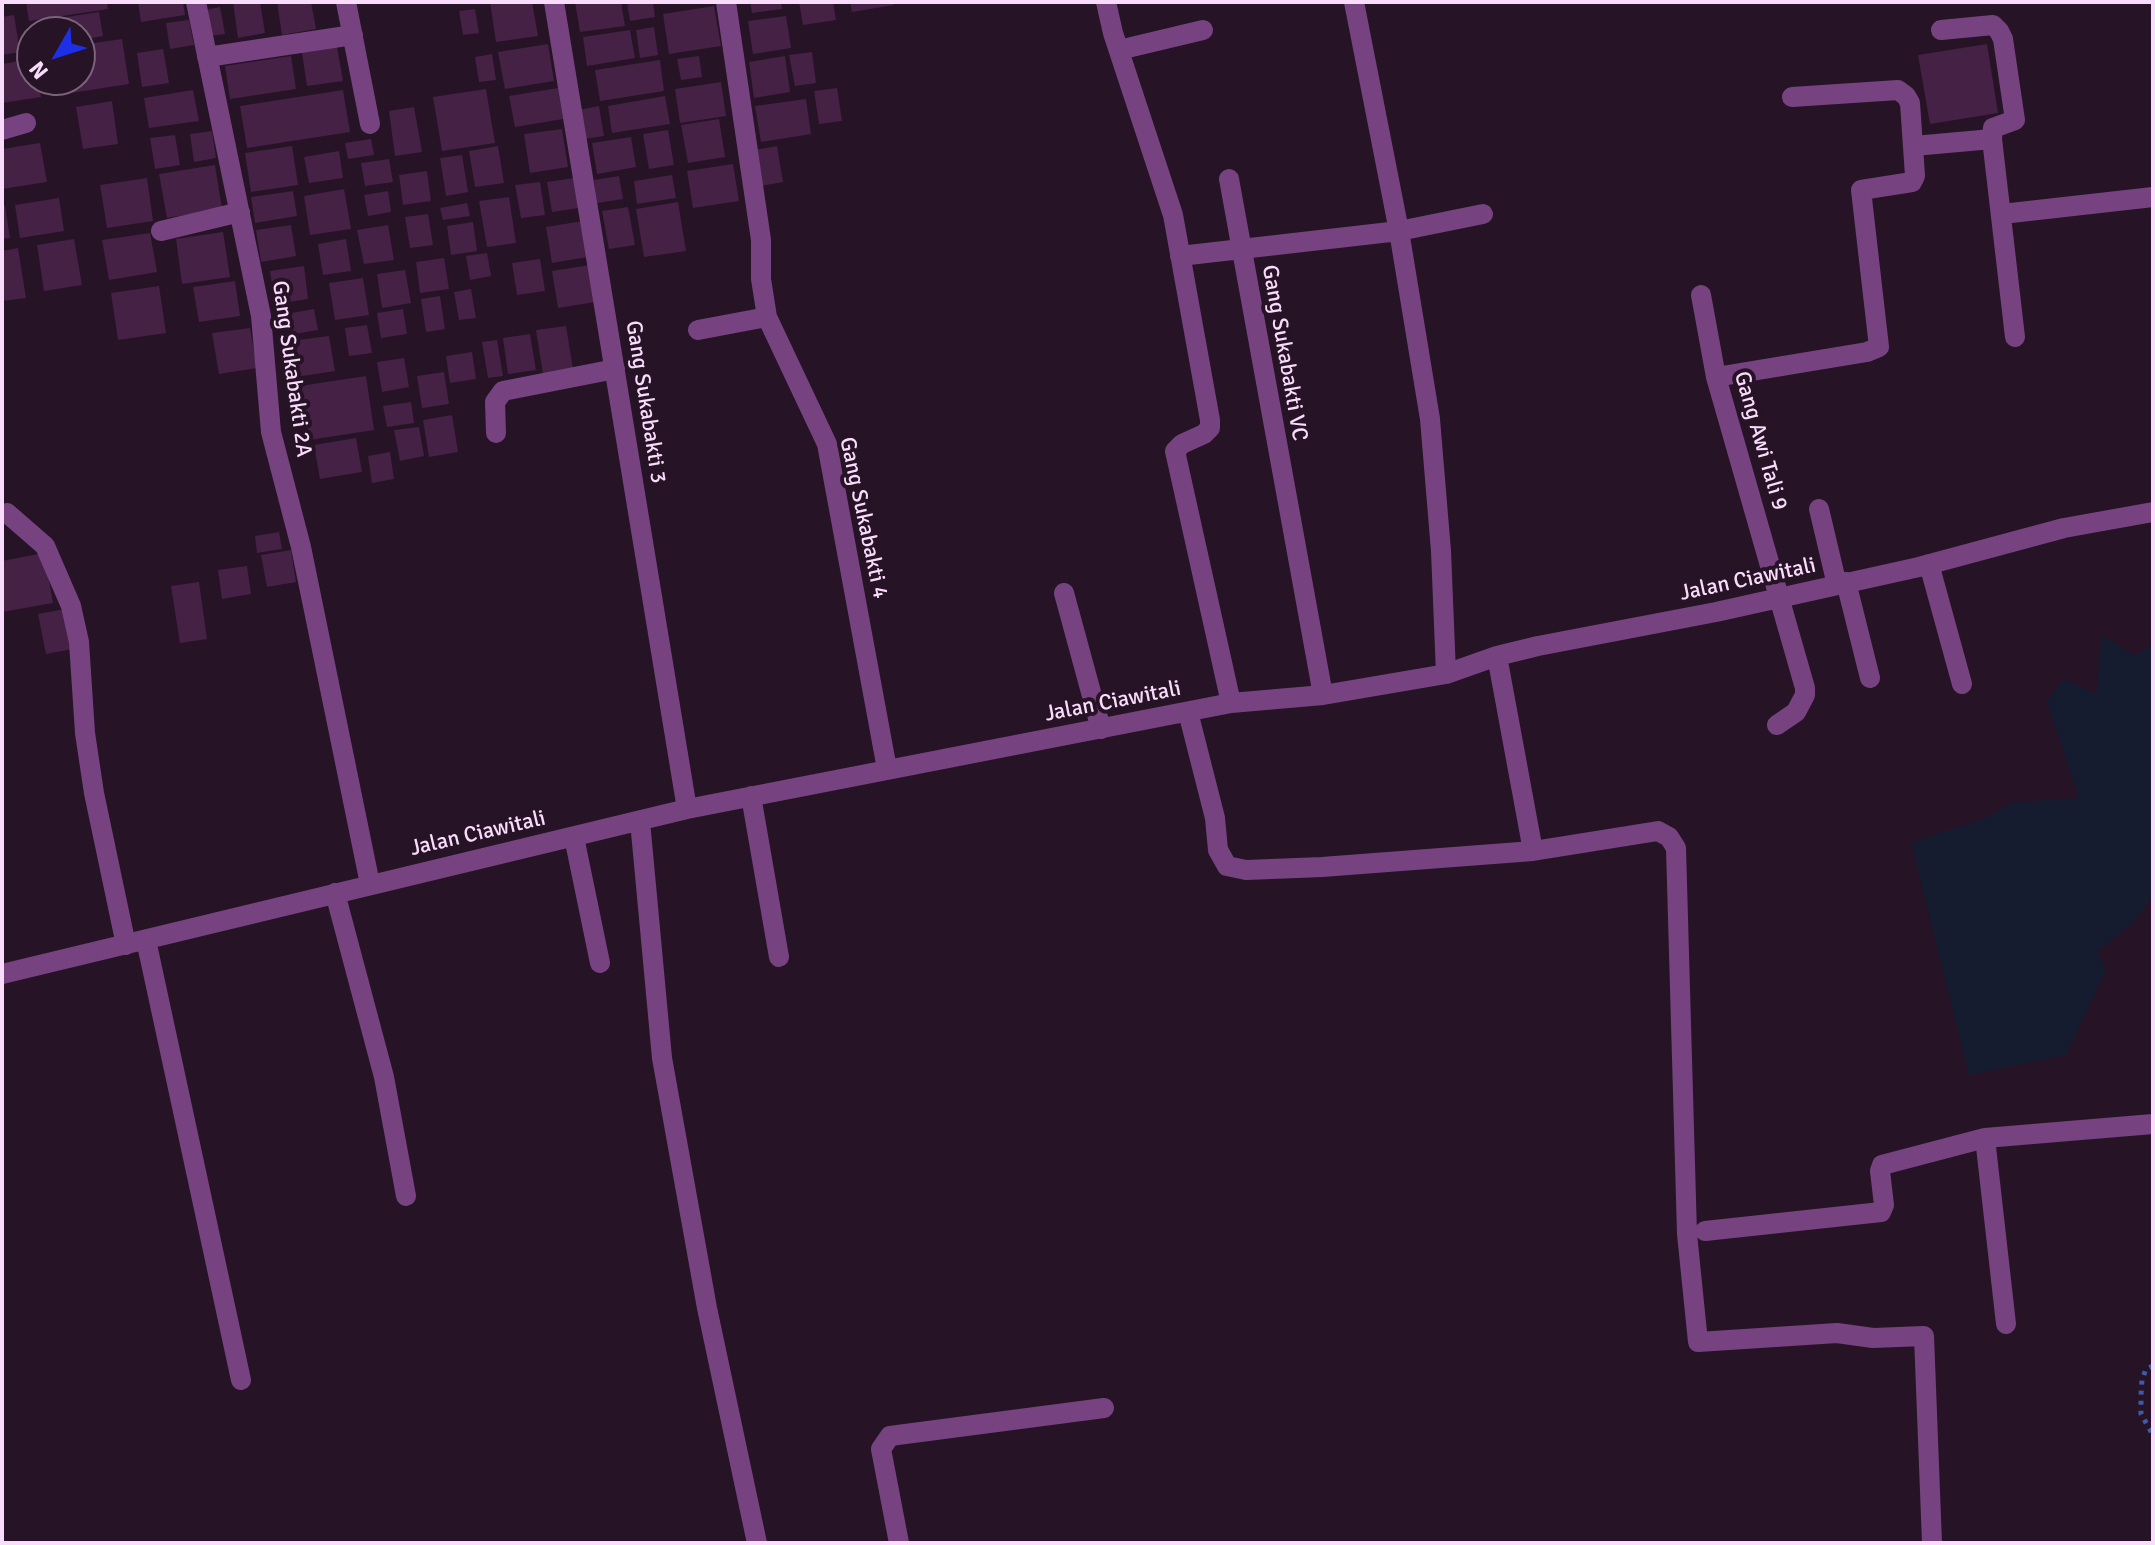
<!DOCTYPE html>
<html>
<head>
<meta charset="utf-8">
<style>
	body { margin:0 }
	#map { position:relative; width:2155px; height:1545px; overflow:hidden; background:#261326; font-family:Signika,sans-serif }
	canvas { display:block }
	.frame { position:absolute; inset:0; border:4px solid #f9dcfb; pointer-events:none }
	.north { position:absolute; left:16px; top:16px; width:80px; height:80px; box-sizing:border-box; background:#261326; border:2px solid #7a637b; border-radius:50%; rotate:231deg; font-size:22px; font-weight:700; line-height:32px; text-align:center; color:#f9dcfb }
	.north::after { content:''; display:block; margin:auto; width:28px; height:36px; background:#1e30e5; clip-path:polygon(50% 0,100% 100%,50% 72%,0 100%) }
</style>
</head>
<body>
<div id="map">
<canvas width="2155" height="1545"></canvas>
<div class="frame"></div>
<div class="north">N</div>
</div>
<script>
const c = document.querySelector('canvas').getContext('2d');
c.lineJoin = 'round';
function fill(path, color) {
  c.fillStyle = color;
  c.fill(path, 'evenodd');
}
function poly(rows) {
  const path = new Path2D();
  for (const r of rows) {
    path.moveTo(r[0], r[1]);
    for (let i = 2; i < r.length; i += 2) path.lineTo(r[i], r[i + 1]);
  }
  return path;
}
function stroke(path, color, width, dash) {
  c.strokeStyle = color;
  c.lineWidth = width;
  c.lineCap = dash ? 'butt' : 'round';
  c.setLineDash(dash || []);
  c.stroke(path);
}
function drawText(font, color, halo, rows, align = 'center') {
  c.font = font + ' Signika,sans-serif';
  c.lineWidth = 8;
  c.setLineDash([]);
  c.textBaseline = 'middle';
  c.strokeStyle = halo;
  c.fillStyle = color;
  for (const [text, x, y, turn = 0] of rows) {
    c.save();
    c.translate(x, y);
    c.rotate((+turn || 0) * Math.PI / 180);
    c.textAlign = isNaN(turn) ? turn : align;
    if (halo) c.strokeText(text, 0, 0);
    c.fillText(text, 0, 0);
    c.restore();
  }
}
fill(poly([
	[2102,635,2135,656,2153,645,2153,896,2136,920,2097,952,2106,970,2066,1055,1969,1075,1911,842,1984,819,2013,802,2079,798,2047,702,2063,679,2096,694]
]), '#161c2f');
fill(poly([
	[26,2,107,2,108,9,29,21],
	[138,2,183,2,185,15,141,22],
	[233,2,260,2,265,33,238,38],
	[277,2,311,2,316,29,282,35],
	[490,2,532,2,538,36,496,42],
	[575,2,621,2,625,26,580,32],
	[627,2,653,2,655,17,630,21],
	[750,2,781,2,782,9,752,13],
	[799,2,833,2,836,20,803,25],
	[850,2,893,2,894,5,852,12],
	[714,6,721,46,669,54,663,14],
	[220,7,225,34,209,36,205,10],
	[475,9,479,33,463,35,459,11],
	[99,12,103,36,80,40,80,32,50,32,48,20],
	[14,15,20,52,2,55,2,17],
	[786,16,791,48,753,54,748,21],
	[189,20,194,45,170,49,166,23],
	[654,27,658,55,640,58,636,30],
	[630,30,635,58,587,66,583,37],
	[122,39,129,84,58,95,56,80,80,80,80,45],
	[336,41,343,81,307,86,301,46],
	[548,44,554,81,505,89,498,52],
	[1987,44,1998,113,1930,124,1918,55],
	[163,49,169,83,142,87,137,53],
	[812,52,816,83,795,86,789,55],
	[492,54,496,80,479,82,475,57],
	[291,56,296,89,230,99,225,66],
	[699,56,702,77,681,80,677,59],
	[785,56,790,92,754,98,749,62],
	[32,59,32,80,38,80,41,97,2,103,2,64],
	[660,60,664,91,600,101,595,70],
	[721,82,726,116,680,123,675,89],
	[558,88,563,119,515,127,509,96],
	[837,88,842,121,819,124,814,91],
	[486,89,495,143,442,151,433,97],
	[193,90,199,121,149,128,144,98],
	[343,90,350,132,247,148,240,106],
	[665,96,670,124,612,133,608,106],
	[806,99,811,134,761,142,755,106],
	[112,101,118,144,83,149,76,107],
	[599,106,604,136,584,139,579,110],
	[414,107,422,152,395,156,389,111],
	[719,119,725,157,688,163,681,125],
	[562,129,568,167,530,173,524,134],
	[668,130,674,165,649,169,643,134],
	[212,131,216,158,194,162,190,134],
	[175,135,180,165,155,169,150,138],
	[631,137,636,167,597,174,592,143],
	[371,139,374,155,348,159,345,143],
	[40,143,47,182,2,189,2,149],
	[292,146,298,185,251,192,245,153],
	[498,146,504,183,475,187,469,151],
	[777,146,783,182,755,187,749,151],
	[339,151,343,178,309,183,304,157],
	[462,155,468,192,446,196,440,158],
	[389,159,393,182,365,186,361,163],
	[733,164,739,201,693,208,687,171],
	[215,165,222,209,167,218,159,174],
	[427,171,431,201,403,205,399,175],
	[672,175,676,198,637,204,634,181],
	[619,176,623,199,597,203,594,180],
	[147,178,153,221,107,228,100,185],
	[574,178,579,208,552,212,547,182],
	[540,182,545,215,521,218,515,185],
	[344,189,351,229,310,235,304,196],
	[293,191,297,216,255,223,251,197],
	[388,191,391,212,368,216,364,195],
	[509,197,516,243,487,247,479,201],
	[59,198,64,231,20,238,15,205],
	[678,202,686,251,644,257,636,209],
	[467,203,470,216,443,220,440,208],
	[2,206,5,206,10,238,2,239],
	[628,207,635,245,609,249,602,211],
	[428,214,433,245,410,248,405,217],
	[583,221,588,257,552,263,546,227],
	[473,222,477,251,451,255,447,226],
	[291,225,296,256,261,262,256,230],
	[388,225,394,260,364,264,357,230],
	[223,232,230,277,182,284,176,239],
	[150,233,157,272,109,280,102,240],
	[74,239,82,285,44,291,37,245],
	[346,239,351,271,323,275,318,244],
	[18,248,26,298,2,301,2,251],
	[487,253,491,276,470,280,466,256],
	[444,258,449,289,420,293,416,262],
	[540,259,545,291,517,295,512,263],
	[590,265,595,302,558,308,552,271],
	[304,266,308,299,275,304,270,271],
	[405,270,411,303,382,308,377,274],
	[363,278,369,315,335,320,329,283],
	[235,281,240,316,199,322,193,287],
	[159,286,166,333,118,340,111,293],
	[471,289,476,318,459,320,454,292],
	[440,296,445,329,426,332,421,299],
	[314,309,318,330,289,335,286,314],
	[403,309,407,334,381,338,377,313],
	[367,325,372,353,349,356,345,328],
	[566,326,573,369,543,374,536,330],
	[250,328,257,368,219,374,212,333],
	[530,334,536,370,508,374,503,338],
	[329,336,335,371,289,378,283,342],
	[497,340,503,376,488,378,482,342],
	[472,352,476,379,450,383,446,356],
	[404,358,409,387,382,392,377,362],
	[444,372,449,404,422,408,417,376],
	[366,376,374,430,309,440,300,386],
	[411,402,414,423,387,427,383,406],
	[452,415,458,452,429,457,423,420],
	[419,427,424,456,400,461,394,430],
	[356,438,362,472,320,479,314,445],
	[390,452,394,479,372,483,368,456],
	[279,532,282,549,257,553,255,536],
	[291,550,296,582,267,587,261,555],
	[44,553,53,603,2,612,2,561],
	[247,566,251,594,222,599,218,570],
	[199,582,207,639,180,643,171,586],
	[65,609,73,649,46,654,38,614]
]), '#452145');
stroke(poly([
	[2153,1366,2146,1369,2142,1380,2141,1395,2141,1414,2153,1435]
]), '#3e5aad', 5, [4, 6]);
stroke(poly([
	[196,2,261,316,271,432,301,547,370,884],
	[346,2,370,124],
	[554,2,687,809],
	[726,2,761,240,761,279,767,317,827,444,887,769],
	[1106,2,1113,33,1173,215,1210,420,1210,428,1204,434,1182,444,1175,451,1231,703],
	[1354,2,1399,231,1430,419,1441,551,1446,674],
	[1941,30,1993,25,1999,31,2003,39,2015,120,1993,128,1992,139,2015,337],
	[1119,50,1203,30],
	[207,57,353,35],
	[2,130,26,123],
	[1914,146,1992,139],
	[1229,179,1323,695],
	[2002,214,2153,197],
	[161,231,240,212],
	[1180,256,1399,231,1483,214],
	[1701,295,1716,377,1805,688,1805,695,1796,712,1777,725],
	[698,330,767,317],
	[1716,377,1867,352,1879,347,1861,190,1912,182,1915,176,1910,103,1906,96,1898,90,1792,97],
	[496,433,495,402,503,391,615,369],
	[1819,509,1837,585],
	[2,514,7,513,45,546,71,606,79,642,85,733,94,793,126,945],
	[1929,564,1962,684],
	[1846,582,1870,678],
	[1064,593,1101,729],
	[1497,656,1533,851],
	[1188,712,1215,818,1218,850,1227,866,1246,870,1322,867,1533,851,1658,831,1669,837,1676,848,1687,1234,1698,1342,1837,1333,1873,1338,1924,1336,1932,1543],
	[751,796,779,957],
	[640,821,662,1058,707,1308,757,1543],
	[574,837,600,963],
	[335,893,384,1077,406,1196],
	[146,940,241,1380],
	[2,974,687,809,1231,703,1323,695,1446,674,1497,656,1538,646,1716,612,1919,567,2064,528,2153,512],
	[1985,1138,2006,1324],
	[1705,1231,1881,1212,1884,1205,1880,1171,1882,1165,1985,1138,2153,1124],
	[899,1543,881,1449,890,1436,1104,1408]
]), '#764380', 20);
drawText('22px', '#f9dcfb', '#261326', [
	["Gang Sukabakti VC",1284,353,80],
	["Gang Sukabakti 2A",291,369,82],
	["Gang Sukabakti 3",645,402,81],
	["Gang Awi Tali 9",1760,441,74],
	["Gang Sukabakti 4",863,518,78],
	["Jalan Ciawitali",1748,580,-12],
	["Jalan Ciawitali",1113,702,-11],
	["Jalan Ciawitali",478,834,-13]
]);
</script>
</body>
</html>
